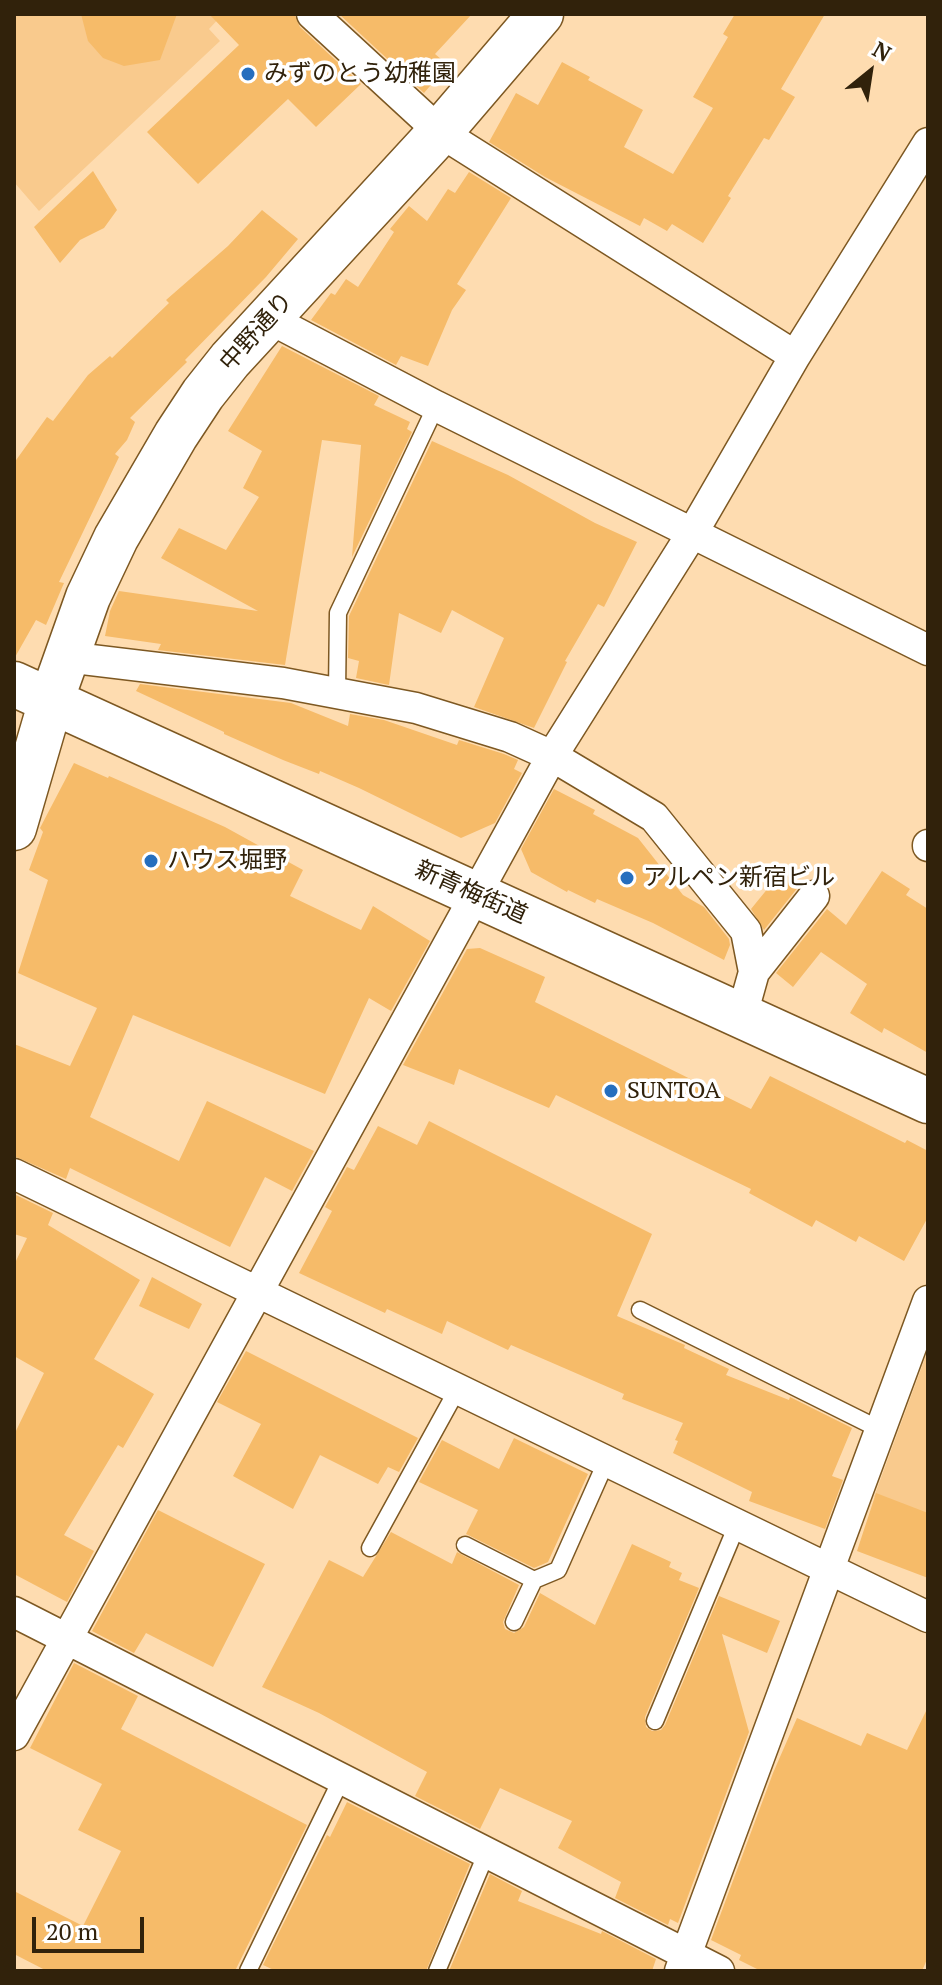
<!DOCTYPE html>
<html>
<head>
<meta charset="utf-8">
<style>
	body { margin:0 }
	#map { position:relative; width:942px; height:1985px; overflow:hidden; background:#fedcb0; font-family:"PT Serif",serif }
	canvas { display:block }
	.frame { position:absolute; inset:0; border:16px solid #31220b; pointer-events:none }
	.north { position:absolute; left:830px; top:32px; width:80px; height:80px; -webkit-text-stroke:6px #fff; paint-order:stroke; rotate:30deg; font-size:22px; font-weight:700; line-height:32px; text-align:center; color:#31220b }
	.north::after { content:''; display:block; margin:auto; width:28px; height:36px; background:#31220b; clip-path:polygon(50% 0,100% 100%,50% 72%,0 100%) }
	.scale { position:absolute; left:32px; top:1917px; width:112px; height:36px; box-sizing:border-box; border:4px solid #31220b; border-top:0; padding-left:10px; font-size:24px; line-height:28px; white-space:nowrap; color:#31220b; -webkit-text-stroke:6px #fff; paint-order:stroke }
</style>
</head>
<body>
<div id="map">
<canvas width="942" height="1985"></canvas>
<div class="frame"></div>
<div class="north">N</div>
<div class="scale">20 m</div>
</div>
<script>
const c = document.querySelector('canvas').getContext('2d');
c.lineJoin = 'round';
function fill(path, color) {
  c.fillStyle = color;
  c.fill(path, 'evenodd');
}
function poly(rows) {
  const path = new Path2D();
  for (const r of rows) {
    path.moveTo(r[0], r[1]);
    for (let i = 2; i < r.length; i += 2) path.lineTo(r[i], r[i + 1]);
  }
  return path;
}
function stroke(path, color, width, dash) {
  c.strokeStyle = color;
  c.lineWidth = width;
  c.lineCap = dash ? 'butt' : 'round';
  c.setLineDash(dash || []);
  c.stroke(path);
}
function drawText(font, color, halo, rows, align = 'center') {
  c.font = font + ' "PT Serif","Noto Sans JP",serif';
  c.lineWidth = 7;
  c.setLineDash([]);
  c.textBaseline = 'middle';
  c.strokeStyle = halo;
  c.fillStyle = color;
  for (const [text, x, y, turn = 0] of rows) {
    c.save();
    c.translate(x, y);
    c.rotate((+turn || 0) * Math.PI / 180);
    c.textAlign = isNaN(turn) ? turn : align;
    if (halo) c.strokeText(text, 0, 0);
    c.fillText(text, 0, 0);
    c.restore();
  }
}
fill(poly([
	[14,14,223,14,209,29,220,41,39,211,14,182],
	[928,1350,928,1518,874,1497]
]), '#f9ca8d');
fill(poly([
	[81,14,177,14,160,60,124,66,103,58,88,41],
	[209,14,294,14,300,27,361,84,316,127,288,99,198,184,147,132,239,45],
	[339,14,472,14,435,54,448,65,424,93],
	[735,14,825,14,781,89,795,97,769,140,764,138,728,196,731,198,703,243,672,224,667,231,644,218,640,226,545,177,489,142,516,93,538,105,562,62,590,77,588,80,643,110,624,147,673,174,713,108,693,97,728,37,723,34],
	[93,171,117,210,104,228,80,240,60,263,34,227],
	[469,172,511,198,457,284,466,290,452,310,428,366,401,356,396,365,311,320,331,293,335,295,346,279,358,287,394,232,390,229,409,206,427,221,448,189,455,193],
	[262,210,298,239,266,277,185,360,187,362,130,418,135,422,127,440,115,454,119,457,59,582,64,583,46,625,36,620,14,659,14,463,47,417,53,421,88,375,110,356,112,358,169,303,166,300,228,246],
	[282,346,379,396,374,405,410,422,407,429,412,432,352,557,361,445,322,440,285,665,158,650,161,644,105,636,110,611,119,591,258,611,161,558,179,528,226,550,259,497,243,488,262,451,228,431],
	[432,441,508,475,595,523,637,542,604,607,598,604,565,661,567,662,534,728,474,707,504,638,452,610,441,633,399,613,389,685,356,678,359,661,348,658,349,616],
	[140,684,291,703,348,726,350,714,384,720,457,745,459,740,504,754,518,760,514,769,522,773,495,823,461,838,359,788,320,771,319,774,283,760,224,734,224,732,136,691],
	[74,763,108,778,109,776,225,827,303,870,290,896,361,930,373,906,430,941,391,1011,369,998,325,1094,133,1015,90,1117,179,1161,207,1101,314,1151,292,1191,265,1177,230,1247,70,1168,66,1179,14,1156,14,1044,70,1066,97,1008,18,973,48,880,29,870,43,832,40,828],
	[554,789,595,810,593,814,638,838,683,895,704,907,729,939,730,945,724,960,653,923,597,899,595,903,568,890,567,892,531,872,521,849],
	[782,871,799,886,764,930,751,909],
	[882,871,910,889,906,895,928,909,928,1053,884,1028,882,1033,850,1013,867,984,821,952,793,987,776,973,827,909,846,925],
	[480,948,545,977,535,1002,751,1109,770,1076,905,1143,907,1140,928,1151,928,1217,904,1261,859,1236,856,1242,816,1220,812,1227,749,1193,751,1189,556,1095,549,1108,459,1069,454,1085,403,1065,467,949],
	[429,1121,652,1234,617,1316,685,1345,684,1348,729,1369,726,1375,789,1400,790,1397,852,1428,832,1476,843,1480,825,1529,749,1501,752,1492,673,1453,678,1441,675,1440,683,1423,622,1399,624,1394,511,1345,508,1350,447,1321,442,1334,387,1309,385,1313,299,1273,332,1211,325,1207,347,1167,354,1170,378,1126,417,1145],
	[14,1194,53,1213,48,1225,140,1280,94,1359,154,1394,123,1448,118,1445,64,1535,94,1551,67,1602,14,1574,14,1435,44,1373,14,1356,14,1265,27,1238,14,1234],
	[152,1277,202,1304,189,1329,139,1306],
	[246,1351,418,1438,399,1472,388,1467,378,1484,320,1455,293,1509,233,1476,261,1424,217,1402],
	[514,1438,588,1474,548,1562,534,1568,466,1534,478,1510,419,1482,442,1440,499,1469],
	[876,1493,928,1513,928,1578,857,1551],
	[158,1510,265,1564,213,1667,146,1633,134,1653,92,1631],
	[391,1532,452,1564,457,1552,519,1585,503,1622,505,1629,514,1633,524,1627,540,1593,595,1625,632,1544,671,1562,669,1567,682,1573,679,1580,699,1588,645,1717,646,1727,652,1731,661,1730,665,1725,719,1596,780,1621,767,1653,722,1634,749,1732,678,1923,670,1919,668,1925,615,1898,621,1882,558,1848,572,1821,500,1788,480,1829,415,1796,427,1772,319,1713,262,1687,329,1560,363,1577],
	[74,1663,138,1696,121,1729,307,1825,235,1971,47,1971,14,1954,14,1891,83,1926,121,1851,78,1830,102,1784,30,1748],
	[928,1707,928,1957,922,1971,761,1971,739,1960,741,1955,711,1940,773,1773,797,1718,861,1746,867,1733,907,1750],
	[347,1802,470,1864,426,1971,276,1971,263,1965,327,1835,330,1837],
	[490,1874,522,1891,518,1901,601,1934,602,1931,656,1959,652,1971,449,1971]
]), '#f6bb69');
const lane = poly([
	[337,693,338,613,436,406],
	[640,1310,881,1430],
	[465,1545,534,1580,558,1570,606,1462],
	[370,1548,457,1390],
	[514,1622,534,1580],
	[655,1721,737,1525],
	[248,1971,342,1778],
	[437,1971,487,1852]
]);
const street = poly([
	[312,14,440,132,795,356],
	[268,318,436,406,928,650],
	[66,657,283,683,416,708,510,737,552,756,654,817,746,931,754,972,742,1015],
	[928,846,928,845],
	[754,972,814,896],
	[14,1174,928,1617],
	[14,1612,719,1971],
	[14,1735,552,756,693,532,795,356,928,143],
	[680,1971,928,1301]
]);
const secondary = poly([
	[14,684,928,1101],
	[14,828,51,701,88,597,116,538,176,435,203,394,230,360,440,132,541,14]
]);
stroke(lane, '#7d5822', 19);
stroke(street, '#7d5822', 33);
stroke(secondary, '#7d5822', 47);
stroke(lane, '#fff', 16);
stroke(street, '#fff', 30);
stroke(secondary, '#fff', 44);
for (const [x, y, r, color] of [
	[248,74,8,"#256ebe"],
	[151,861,8,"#256ebe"],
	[627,878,8,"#256ebe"],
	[611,1091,8,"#256ebe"]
]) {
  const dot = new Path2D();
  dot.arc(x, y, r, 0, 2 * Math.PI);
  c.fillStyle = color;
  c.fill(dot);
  stroke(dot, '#fff', 3);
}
drawText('24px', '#31220b', '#fff', [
	["みずのとう幼稚園",264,74],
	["ハウス堀野",167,861],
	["アルペン新宿ビル",643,878],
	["SUNTOA",627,1091]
], 'left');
drawText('24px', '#31220b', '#fff', [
	["中野通り",257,332,-48],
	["新青梅街道",471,893,24]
]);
</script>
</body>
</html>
